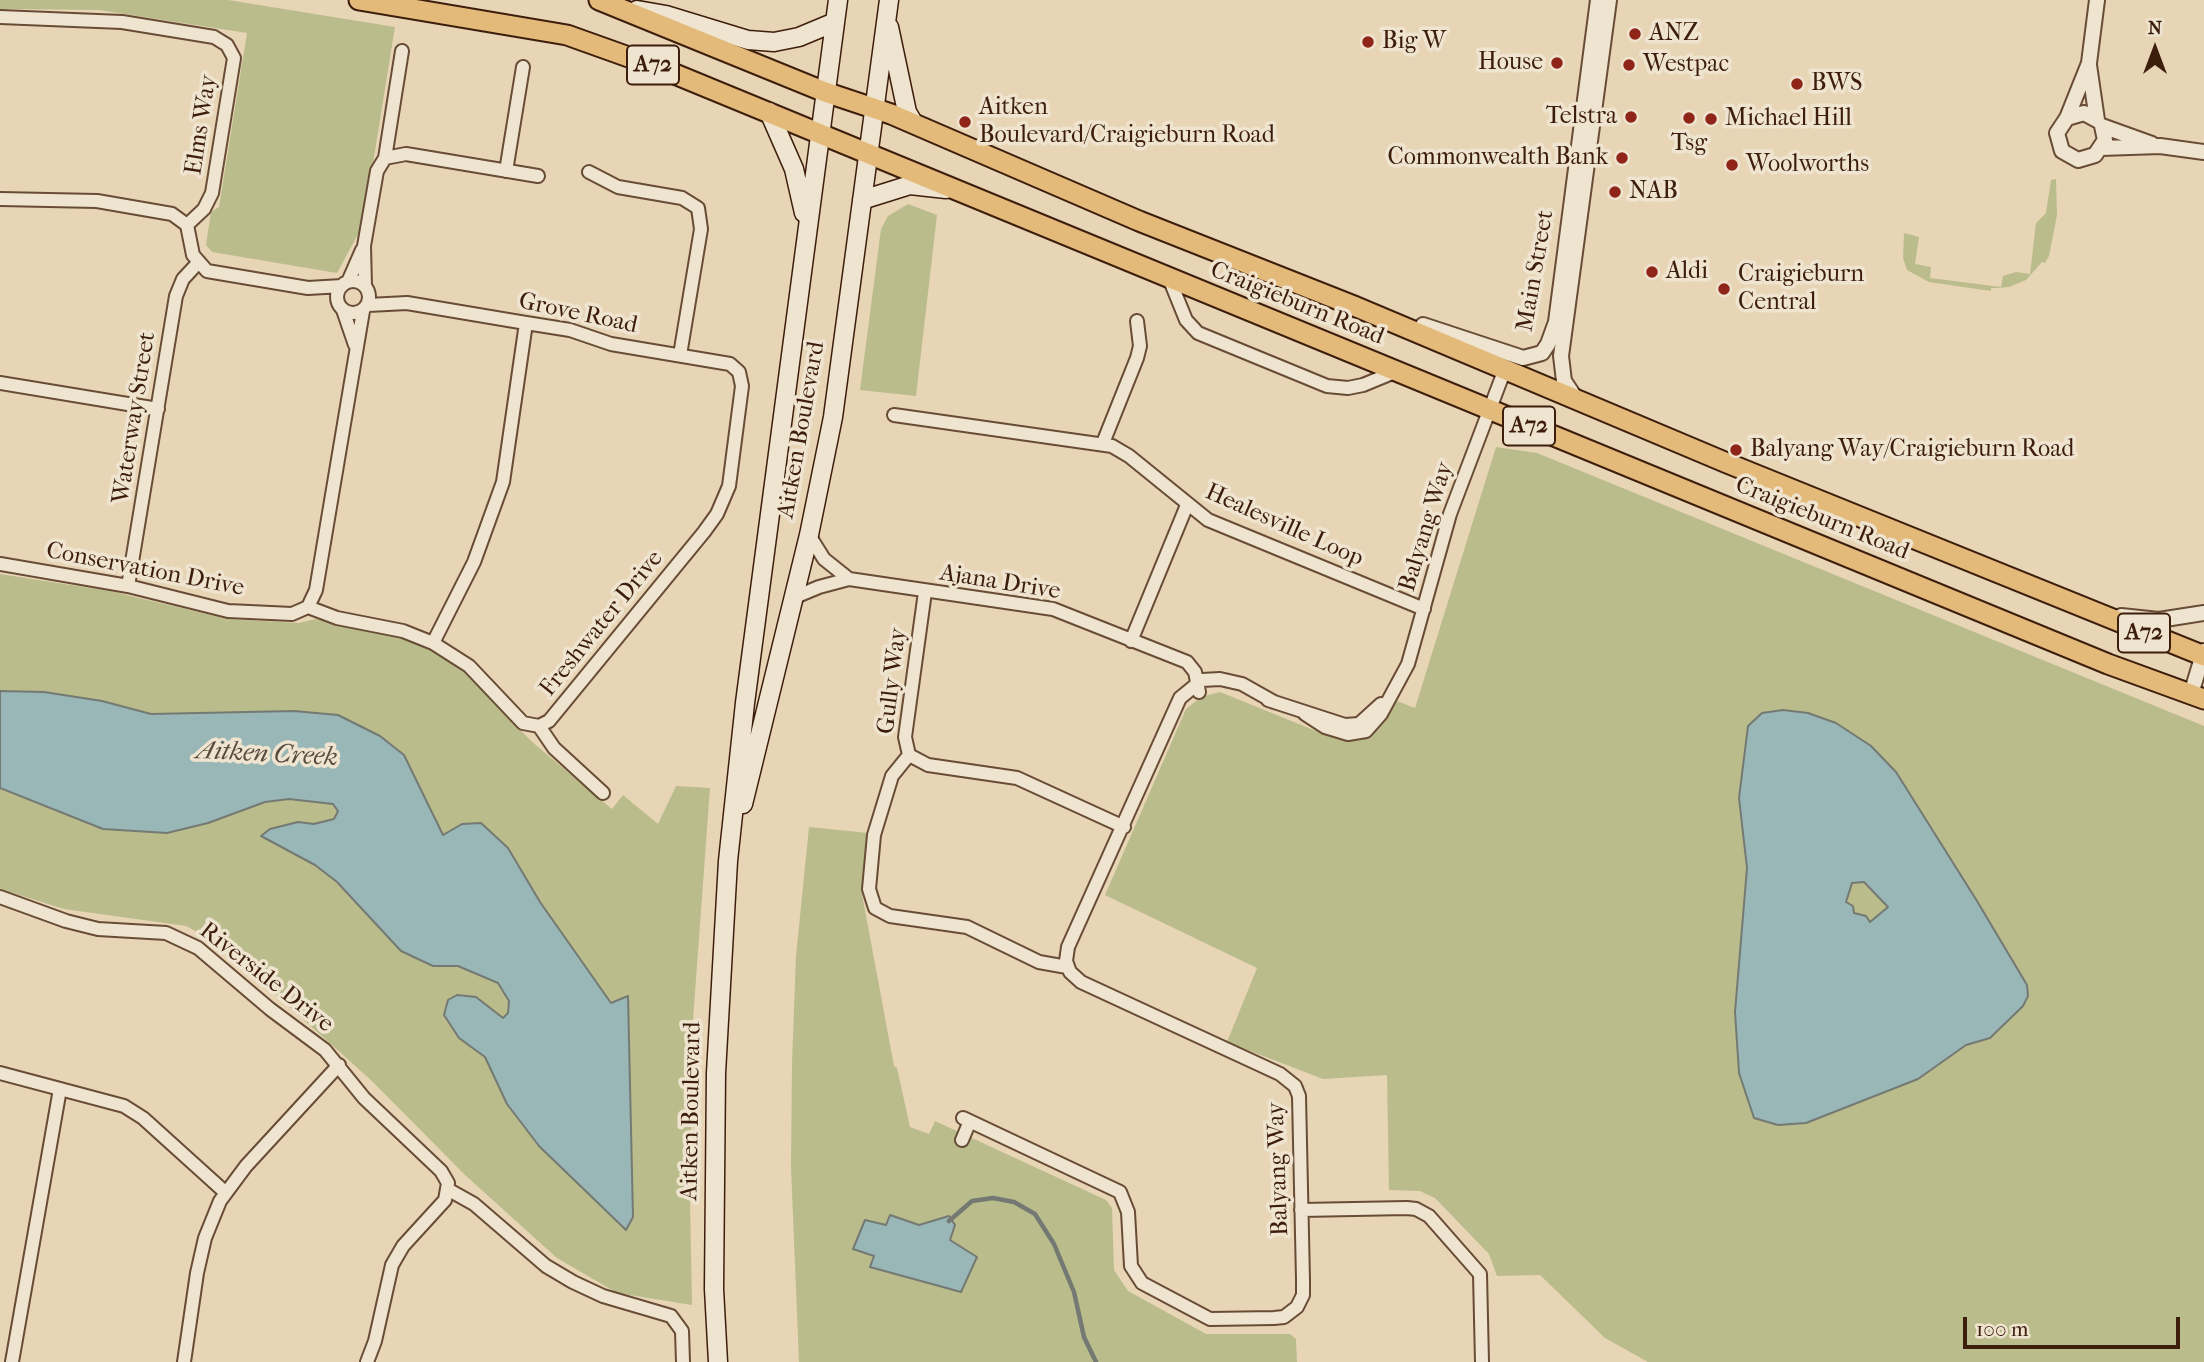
<!DOCTYPE html>
<html>
<head>
<meta charset="utf-8">
<style>
	body { margin:0 }
	#map { position:relative; width:2204px; height:1362px; overflow:hidden; background:#e7d5b6; font-family:"IM FELL French Canon",serif }
	canvas { display:block }
	.north { position:absolute; left:2120px; top:14px; width:70px; height:70px; -webkit-text-stroke:5px #efe4d0; paint-order:stroke; rotate:0deg; font-size:19px; font-weight:700; line-height:28px; text-align:center; color:#3d1e0c }
	.north::after { content:''; display:block; margin:auto; width:24px; height:32px; background:#3d1e0c; clip-path:polygon(50% 0,100% 100%,50% 72%,0 100%) }
	.scale { position:absolute; left:1963px; top:1317px; width:217px; height:32px; box-sizing:border-box; border:4px solid #3d1e0c; border-top:0; padding-left:9px; font-size:21px; line-height:24px; white-space:nowrap; color:#3d1e0c; -webkit-text-stroke:5px #efe4d0; paint-order:stroke }
</style>
</head>
<body>
<div id="map">
<canvas width="2204" height="1362"></canvas>
<div class="north">N</div>
<div class="scale">100 m</div>
</div>
<script>
const c = document.querySelector('canvas').getContext('2d');
c.lineJoin = 'round';
function fill(path, color) {
  c.fillStyle = color;
  c.fill(path, 'evenodd');
}
function poly(rows) {
  const path = new Path2D();
  for (const r of rows) {
    if (r.length === 3) {
      path.moveTo(r[0] + r[2], r[1]);
      path.arc(r[0], r[1], r[2], 0, 2 * Math.PI);
      continue;
    }
    path.moveTo(r[0], r[1]);
    for (let i = 2; i < r.length; i += 2) path.lineTo(r[i], r[i + 1]);
  }
  return path;
}
function stroke(path, color, width, dash) {
  c.strokeStyle = color;
  c.lineWidth = width;
  c.lineCap = dash ? 'butt' : 'round';
  c.setLineDash(dash || []);
  c.stroke(path);
}
function drawText(font, color, halo, rows, align = 'center') {
  c.font = font + ' "IM FELL French Canon",serif';
  c.lineWidth = 7;
  c.setLineDash([]);
  c.textBaseline = 'middle';
  c.strokeStyle = halo;
  c.fillStyle = color;
  for (const [text, x, y, turn = 0] of rows) {
    c.save();
    c.translate(x, y);
    c.rotate((+turn || 0) * Math.PI / 180);
    c.textAlign = isNaN(turn) ? turn : align;
    if (halo) c.strokeText(text, 0, 0);
    c.fillText(text, 0, 0);
    c.restore();
  }
}
fill(poly([
	[0,0,228,0,395,27,363,225,337,273,212,252,206,245,211,212,219,207,247,33,99,10,5,9,0,13],
	[2056,179,2057,215,2049,256,2045,263,2042,262,2026,280,2009,287,1997,288,1991,288,1991,291,1929,282,1907,270,1903,258,1904,233,1919,237,1915,264,1931,267,1930,278,2001,287,2003,276,2016,272,2030,274,2036,223,2046,213,2051,180],
	[908,204,937,215,916,396,860,390,881,229,888,216],
	[1496,447,1537,453,2204,726,2204,1362,1648,1362,1605,1338,1540,1275,1497,1276,1489,1254,1435,1198,1420,1191,1389,1190,1387,1075,1323,1079,1227,1042,1257,968,1105,895,1186,709,1201,697,1220,692,1326,735,1352,739,1369,736,1397,701,1415,708],
	[0,574,110,591,227,619,299,623,316,619,402,638,426,647,464,671,531,741,612,809,623,795,658,824,676,786,710,788,693,1020,690,1200,692,1305,617,1293,557,1258,465,1175,372,1081,218,943,186,926,64,909,0,889],
	[809,827,868,833,862,894,894,1066,897,1068,910,1127,929,1134,935,1121,1106,1200,1112,1208,1114,1270,1128,1291,1206,1334,1290,1334,1296,1339,1297,1362,799,1362,791,1167,792,1063,796,956]
]), '#babc8b');
const water = poly([
	[0,691,44,692,102,701,151,714,294,711,338,715,380,736,404,755,443,835,462,824,481,823,508,848,540,902,611,1003,628,996,633,1217,626,1230,539,1146,507,1104,485,1057,459,1038,444,1015,448,1000,457,995,476,997,503,1018,508,1013,509,1001,498,983,458,966,433,966,401,951,337,882,315,865,261,836,270,829,298,822,314,824,334,819,338,811,333,804,289,799,265,802,208,823,167,833,103,829,0,788,0,691],
	[1783,710,1808,713,1836,723,1871,746,1896,772,1977,901,2027,985,2028,996,2023,1006,1990,1038,1966,1045,1918,1079,1806,1123,1778,1125,1754,1118,1739,1073,1735,1012,1747,868,1739,798,1748,726,1762,713,1783,710],
	[1864,882,1888,907,1870,922,1866,916,1854,913,1853,906,1846,902,1852,883,1864,882],
	[890,1215,919,1225,949,1216,955,1225,950,1240,977,1257,961,1292,870,1267,874,1256,853,1249,865,1220,886,1225,890,1215]
]);
fill(water, '#99b7b7');
stroke(water, '#747a73', 2);
stroke(poly([
	[949,1221,972,1201,993,1198,1014,1202,1035,1214,1054,1244,1074,1292,1084,1337,1096,1362]
]), '#747a73', 4.5);
const minor = poly([
	[0,17,122,22,214,37,227,45,234,58,212,193,204,209,187,225],
	[385,158,402,51],
	[506,171,523,67],
	[589,172,618,187,682,198,698,208,701,229,680,355],
	[0,199,97,201,172,214,187,225,193,255,207,271,308,288,342,286],
	[1169,278,1186,320,1198,333,1327,386,1348,388,1363,385,1397,371],
	[353,297,16],
	[348,282,362,250],
	[365,286,364,246,377,171,385,158,406,154,538,176],
	[343,310,355,345],
	[0,383,158,409],
	[894,415,1112,446,1129,456,1208,520,1424,609],
	[1103,443,1137,358,1140,346,1137,321],
	[809,535,824,559,849,579],
	[0,564,128,586,228,611,292,614,308,607,316,590,363,311],
	[128,586,176,296,183,279,197,264],
	[925,592,905,737,909,755,928,765,1017,778,1124,827],
	[795,597,819,587,849,579,1053,609,1187,662,1195,672,1199,692],
	[308,607,337,618,403,631,433,643,469,666,523,723,539,726,549,721,704,532,717,514,729,486,742,386,739,372,730,364,611,344,570,330,526,323,407,303,368,305],
	[1131,641,1187,505],
	[433,643,474,562,503,482,526,323],
	[1268,700,1345,725,1359,724,1381,704],
	[1305,714,1325,727,1348,734,1366,731,1381,714,1408,664,1450,514,1505,369],
	[539,726,554,748,603,793],
	[909,755,892,776,874,835,869,889,875,908,890,916,967,927,1039,962,1067,967],
	[0,897,66,921,98,929,166,933,198,948,270,1009,325,1050,364,1098,441,1171,448,1183,445,1200,403,1246,392,1265,375,1341,367,1362],
	[0,1073,124,1106,143,1118,226,1193],
	[963,1118,1120,1192,1128,1212,1131,1266,1142,1283,1210,1319,1274,1318,1284,1317,1297,1307,1303,1295,1303,1280,1299,1096,1295,1086,1280,1074,1081,982,1070,972,1066,961,1068,947,1180,698,1202,680,1220,679,1242,684,1274,702],
	[962,1140,970,1121],
	[449,1190,474,1204,546,1266,573,1282,603,1296,671,1316,682,1331,683,1362],
	[1301,1210,1407,1208,1416,1209,1429,1216,1480,1274,1482,1362],
	[12,1362,60,1089],
	[184,1362,197,1273,205,1238,220,1201,246,1166,339,1065]
]);
const tertiary = poly([
	[2089,65,2097,120],
	[2067,118,2089,63,2097,0],
	[2097,120,2084,113,2067,118,2057,133,2062,151,2078,160,2095,155,2105,140,2102,126],
	[2102,126,2152,144],
	[2101,148,2160,146,2204,152],
	[1423,325,1523,358,1542,353,1548,344,1556,322,1598,0],
	[1574,396,1564,381,1561,356,1609,0],
	[2121,616,2159,620,2204,613],
	[2191,694,2204,651]
]);
const secondary = poly([
	[637,10,666,15,748,40,774,42,799,37,835,22],
	[889,27,907,112,914,124],
	[769,112,794,169,804,213],
	[862,200,910,185,946,189],
	[743,804,809,535,833,417,889,0],
	[718,1362,714,1289,716,1073,728,861,745,703,838,0]
]);
const primary = poly([
	[359,0,567,35,665,70,2108,664,2204,699],
	[599,0,825,92,891,114,1139,221,1354,306,1727,463,2204,656]
]);
stroke(minor, '#684c36', 16);
stroke(tertiary, '#684c36', 18);
stroke(secondary, '#3d1e0c', 21);
stroke(primary, '#3d1e0c', 23);
stroke(minor, '#efe4d0', 12);
stroke(tertiary, '#efe4d0', 14);
stroke(secondary, '#efe4d0', 18);
stroke(primary, '#e4ba7b', 19);
for (const [x, y, r, color] of [
	[1635,34,7,"#8f2418"],
	[1368,42,7,"#8f2418"],
	[1557,63,7,"#8f2418"],
	[1629,65,7,"#8f2418"],
	[1797,84,7,"#8f2418"],
	[1631,117,7,"#8f2418"],
	[1689,118,7,"#8f2418"],
	[1711,119,7,"#8f2418"],
	[965,122,7,"#8f2418"],
	[1622,158,7,"#8f2418"],
	[1732,165,7,"#8f2418"],
	[1615,192,7,"#8f2418"],
	[1652,272,7,"#8f2418"],
	[1724,289,7,"#8f2418"],
	[1736,450,7,"#8f2418"]
]) {
  const dot = new Path2D();
  dot.arc(x, y, r, 0, 2 * Math.PI);
  c.fillStyle = color;
  c.fill(dot);
  stroke(dot, '#efe4d0', 2.5);
}
for (const [x, y, w] of [
	[653,65,52],
	[1529,426,52],
	[2144,633,52]
]) {
  const box = new Path2D();
  box.roundRect(x - w / 2, y - 19.5, w, 39, 5);
  c.fillStyle = '#efe4d0';
  c.fill(box);
  stroke(box, '#3d1e0c', 2);
}
drawText('bold 23px', '#3d1e0c', null, [
	["A72",653,65],
	["A72",1529,426],
	["A72",2144,633]
]);
drawText('24px', '#3d1e0c', '#efe4d0', [
	["ANZ",1649,34],
	["Big W",1382,42],
	["House",1543,63,"right"],
	["Westpac",1643,65],
	["BWS",1811,84],
	["Aitken",979,108],
	["Boulevard/Craigieburn Road",979,136],
	["Telstra",1617,117,"right"],
	["Michael Hill",1725,119],
	["Tsg",1689,144,"center"],
	["Commonwealth Bank",1608,158,"right"],
	["Woolworths",1746,165],
	["NAB",1629,192],
	["Aldi",1666,272],
	["Craigieburn",1738,275],
	["Central",1738,303],
	["Balyang Way/Craigieburn Road",1750,450]
], 'left');
drawText('24px', '#3d1e0c', '#efe4d0', [
	["Elms Way",202,125,-81],
	["Main Street",1536,271,-80],
	["Craigieburn Road",1297,304,22],
	["Grove Road",578,314,12],
	["Waterway Street",135,418,-81],
	["Aitken Boulevard",802,430,-80],
	["Craigieburn Road",1822,519,22],
	["Healesville Loop",1284,526,24],
	["Balyang Way",1427,527,-73],
	["Conservation Drive",145,570,11],
	["Ajana Drive",1000,583,9],
	["Freshwater Drive",602,624,-51],
	["Gully Way",893,681,-83],
	["Riverside Drive",266,978,38],
	["Aitken Boulevard",692,1111,-89],
	["Balyang Way",1279,1169,-92]
]);
drawText('italic 26px', '#594c3f', '#efe4d0', [
	["Aitken Creek",267,755,3]
]);
</script>
</body>
</html>
